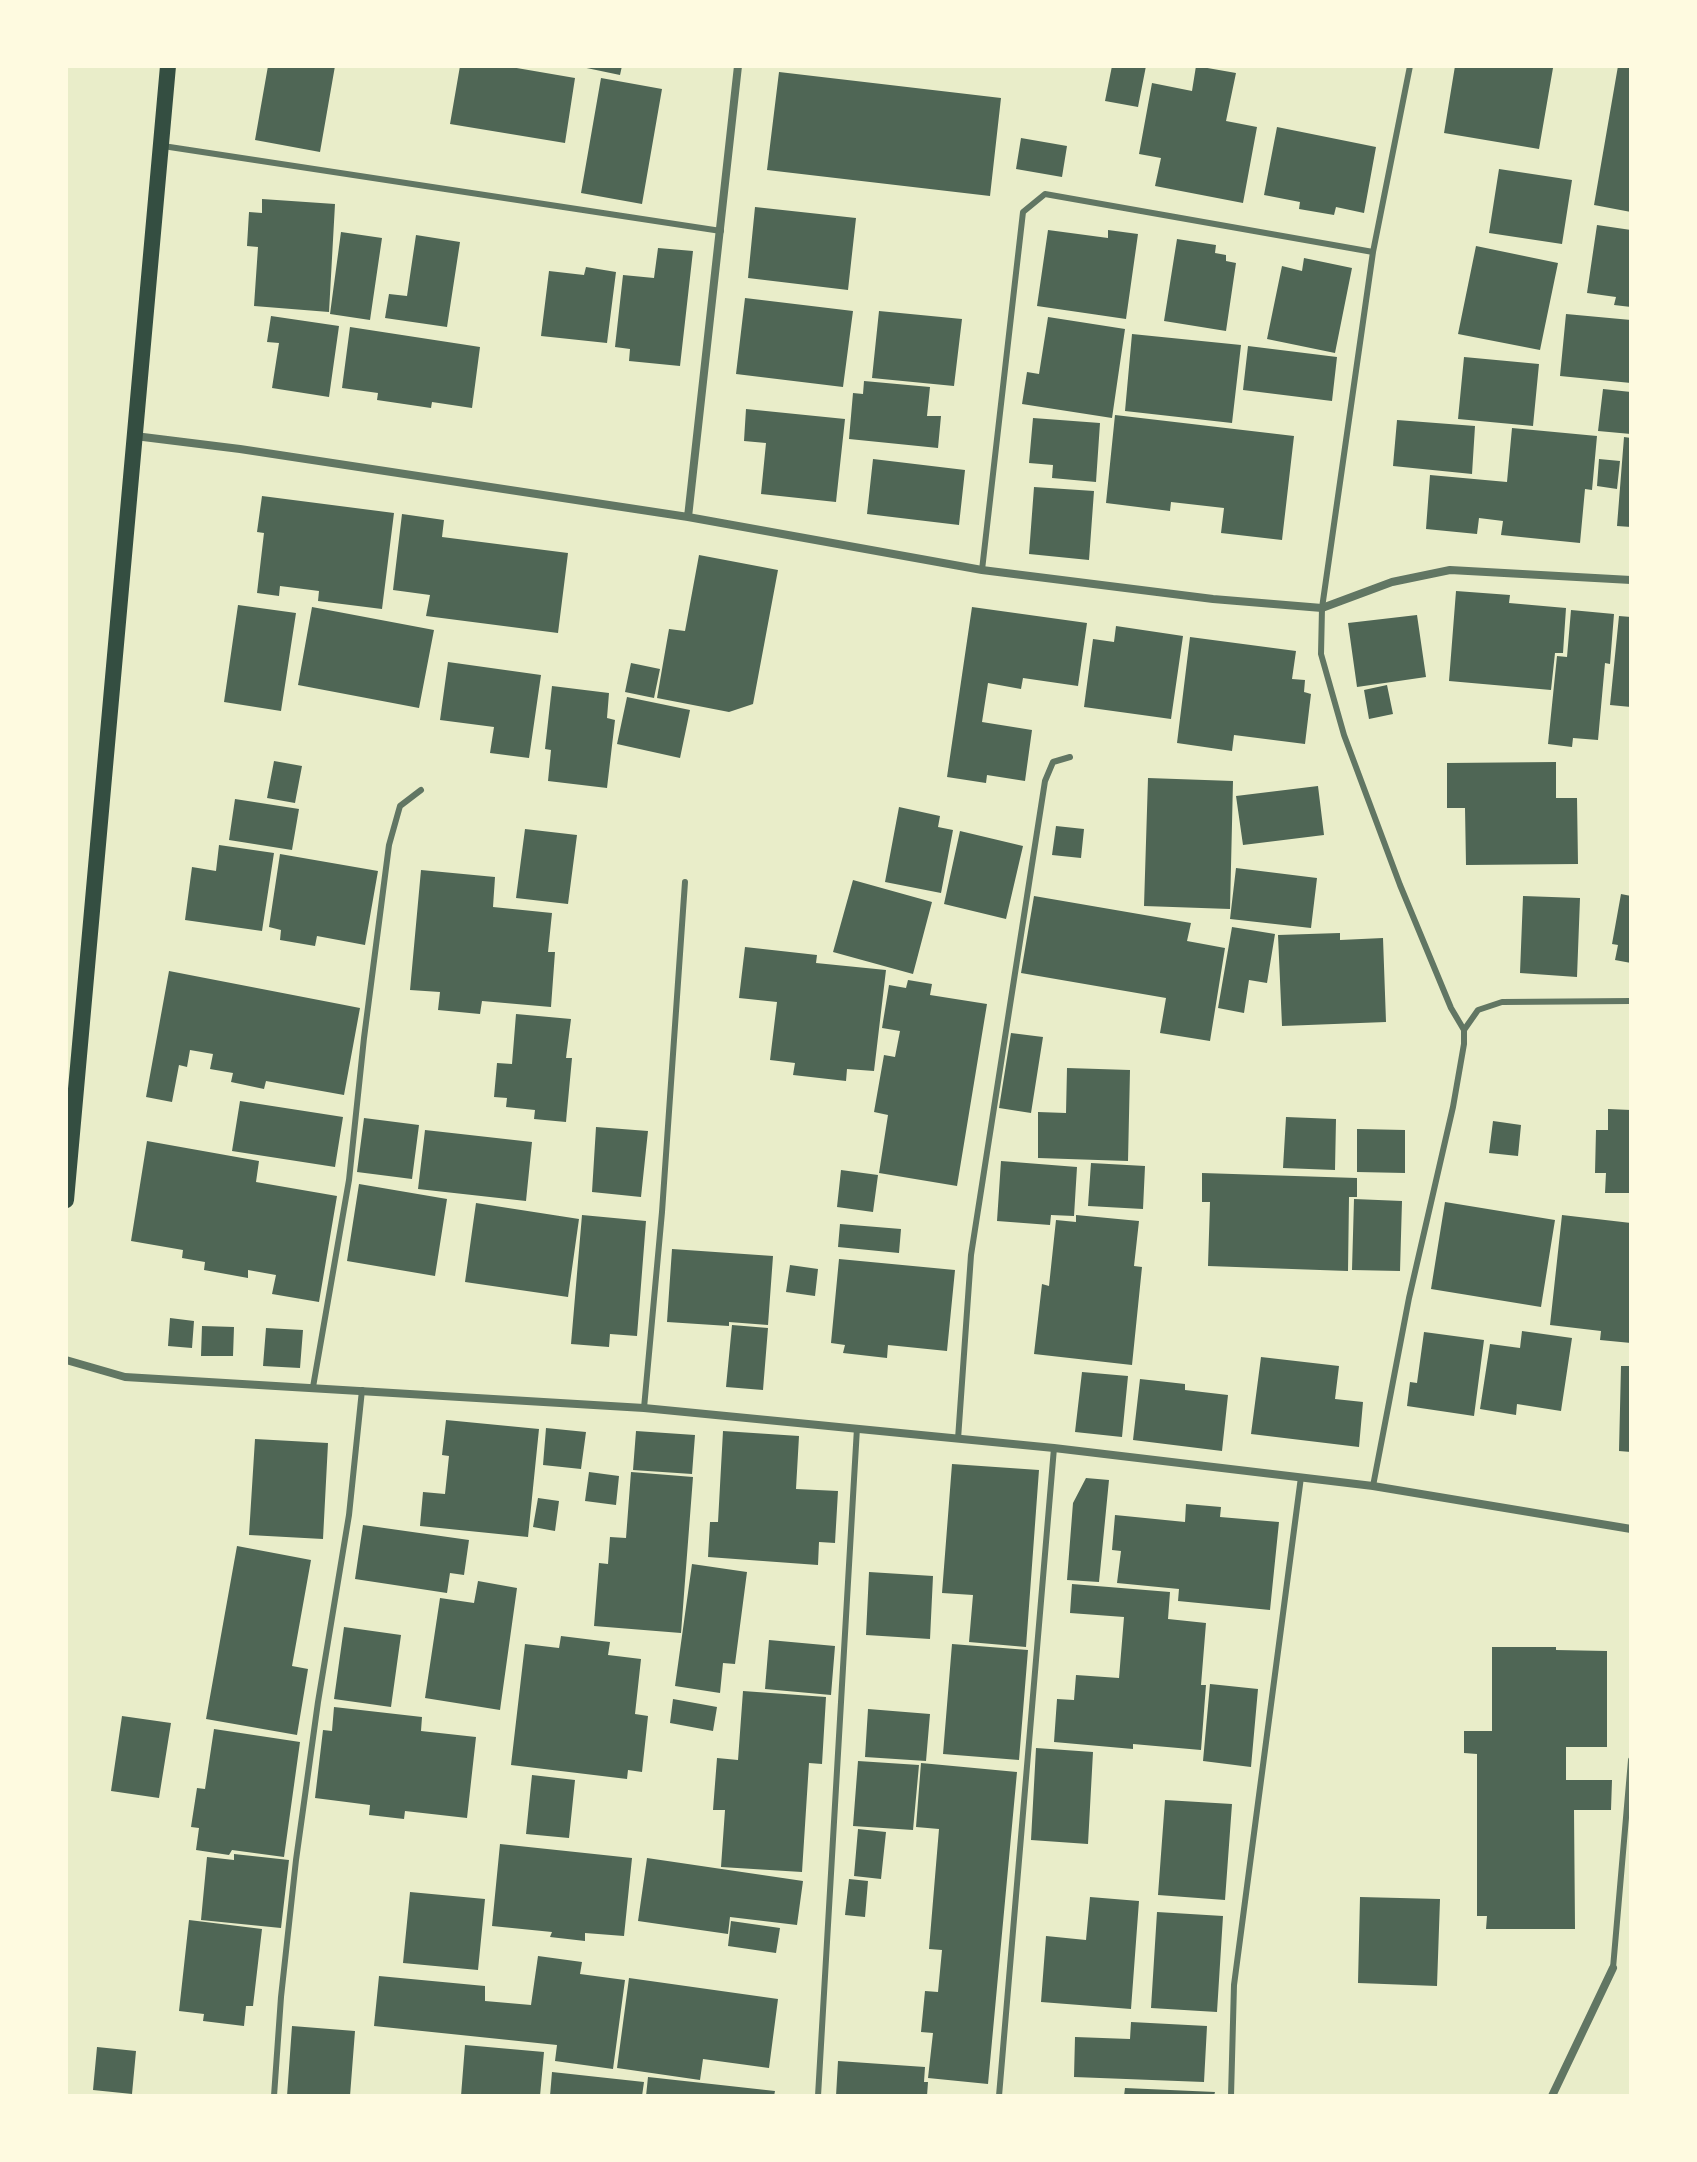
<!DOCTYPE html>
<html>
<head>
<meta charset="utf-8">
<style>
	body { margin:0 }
	#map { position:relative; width:1697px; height:2162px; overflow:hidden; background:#e9edc9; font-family:"Titillium Web",sans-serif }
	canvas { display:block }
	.frame { position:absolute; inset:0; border:68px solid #fefae0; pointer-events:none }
</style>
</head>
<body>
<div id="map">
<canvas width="1697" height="2162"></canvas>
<div class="frame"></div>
</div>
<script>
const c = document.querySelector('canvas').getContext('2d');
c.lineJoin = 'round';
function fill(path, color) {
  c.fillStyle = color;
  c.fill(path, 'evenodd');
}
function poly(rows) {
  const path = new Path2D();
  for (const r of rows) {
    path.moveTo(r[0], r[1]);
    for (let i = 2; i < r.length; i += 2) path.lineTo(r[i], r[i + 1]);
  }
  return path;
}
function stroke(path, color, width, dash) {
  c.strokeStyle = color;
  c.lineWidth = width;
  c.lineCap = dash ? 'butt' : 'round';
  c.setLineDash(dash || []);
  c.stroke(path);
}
fill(poly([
	[268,66,335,66,320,152,255,140],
	[460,66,505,66,575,78,565,143,450,124],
	[577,66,622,66,620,75],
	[1112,66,1146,66,1138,107,1105,101],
	[1196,66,1236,73,1226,121,1257,127,1243,203,1155,186,1161,158,1139,154,1152,83,1192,91],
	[1455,66,1553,68,1539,149,1444,133],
	[1618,66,1631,66,1631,212,1594,205],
	[779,72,1001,98,990,196,767,170],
	[601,78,662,89,642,204,581,193],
	[1277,127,1376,147,1364,213,1336,207,1334,215,1299,209,1300,202,1264,195],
	[1021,138,1067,146,1062,177,1016,169],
	[1499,169,1572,180,1562,244,1489,233],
	[262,199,335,204,329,312,254,306,258,247,247,246,249,212,262,213],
	[755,207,856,218,848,290,748,278],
	[1597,225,1631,230,1631,307,1614,305,1616,297,1587,293],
	[1048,230,1108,238,1108,230,1138,234,1126,319,1037,306],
	[341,232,382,238,370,320,330,314],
	[416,235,460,242,447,327,385,318,389,294,407,296],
	[1177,239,1216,245,1215,253,1226,255,1226,261,1236,263,1226,331,1164,321],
	[1476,246,1558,263,1540,350,1458,334],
	[658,248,693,251,680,366,629,361,630,349,615,347,623,275,654,278],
	[1304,258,1352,268,1335,353,1267,339,1282,266,1302,271],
	[586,267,616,272,607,343,541,336,549,271,584,275],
	[745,298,853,311,843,387,736,374],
	[879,311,962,319,954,386,872,378],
	[1566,314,1631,320,1631,383,1560,376],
	[271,316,339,326,329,397,272,388,279,343,267,342],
	[1048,317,1125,329,1112,418,1022,404,1027,372,1039,374],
	[350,327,480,347,472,408,432,402,431,408,377,400,378,393,342,388],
	[1132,334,1241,345,1232,423,1125,411],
	[1248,346,1337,357,1332,401,1243,390],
	[1464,357,1539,364,1533,426,1458,419],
	[864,381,930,387,927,416,941,416,938,448,849,439,853,393,863,394],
	[1603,389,1631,392,1631,434,1598,431],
	[746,409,845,419,836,502,761,494,766,443,744,441],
	[1115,415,1294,436,1282,540,1221,533,1224,508,1171,502,1170,511,1106,503],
	[1033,418,1100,423,1096,482,1052,478,1053,465,1029,463],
	[1397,420,1475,426,1472,474,1393,466],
	[1512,428,1597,436,1592,490,1585,489,1580,543,1501,535,1503,521,1479,518,1477,534,1426,529,1430,475,1507,482],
	[1624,437,1631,438,1631,527,1617,526],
	[873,459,965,470,959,525,867,514],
	[1599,459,1620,461,1617,489,1597,486],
	[1034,487,1094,491,1089,560,1029,554],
	[262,496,394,513,382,609,318,601,319,591,280,586,279,596,257,593,264,533,257,532],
	[402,514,444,520,442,537,568,553,558,633,426,616,430,595,393,590],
	[699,555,778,570,753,704,729,712,657,698,669,629,685,631],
	[1456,591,1510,595,1509,603,1566,608,1563,653,1555,653,1551,690,1449,681],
	[238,605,296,613,281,711,224,702],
	[312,607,434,630,419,708,298,685],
	[972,607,1087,623,1078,686,1023,678,1021,689,988,683,982,722,1032,730,1025,781,987,775,986,783,947,777],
	[1571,610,1614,614,1610,664,1605,663,1598,740,1573,738,1572,747,1548,744,1557,656,1567,657],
	[1417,615,1426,677,1357,687,1348,623],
	[1619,616,1631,617,1631,707,1610,705],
	[1116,626,1183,636,1171,719,1084,707,1093,639,1114,642],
	[1190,637,1296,651,1292,679,1305,680,1304,692,1311,694,1305,744,1234,735,1232,751,1177,743],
	[448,662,541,675,529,758,490,753,494,727,440,720],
	[631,663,660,669,654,698,625,692],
	[1387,685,1393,714,1369,719,1364,690],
	[552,686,609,693,607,718,615,720,607,788,548,781,551,750,545,749],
	[627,697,690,710,680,758,617,744],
	[274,761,302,766,295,803,267,798],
	[1556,762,1556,798,1577,798,1578,864,1466,865,1465,808,1447,808,1447,763],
	[1148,778,1233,781,1230,909,1144,906],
	[1318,786,1324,835,1243,845,1236,796],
	[235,799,299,809,292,850,229,840],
	[899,807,940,816,938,827,953,830,941,893,885,882],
	[1056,826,1084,829,1081,858,1052,855],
	[525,829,577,835,568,904,516,898],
	[960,831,1023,846,1006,919,944,904],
	[219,845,274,853,262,931,185,920,192,867,216,871],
	[280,854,378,871,365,945,317,936,315,946,280,940,281,930,269,927],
	[1236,868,1317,878,1311,928,1230,919],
	[421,870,495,877,493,907,552,913,548,952,555,952,551,1007,482,1001,480,1014,438,1010,440,992,410,990],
	[853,880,932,902,913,974,833,952],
	[1621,894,1631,896,1631,963,1615,960,1618,945,1612,944],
	[1034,896,1191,923,1187,941,1225,948,1210,1041,1160,1033,1166,998,1021,973],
	[1523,896,1580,898,1577,977,1520,973],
	[1232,927,1275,934,1267,983,1249,980,1244,1013,1218,1008],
	[1340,933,1340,940,1383,938,1386,1022,1282,1026,1278,935],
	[745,947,817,955,816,963,886,970,874,1071,847,1069,846,1081,793,1075,795,1063,770,1060,777,1002,739,998],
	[169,971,360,1008,344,1095,266,1081,264,1089,231,1082,233,1073,210,1069,213,1054,190,1050,187,1067,179,1065,172,1102,146,1097],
	[908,980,932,984,930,995,987,1004,957,1186,879,1173,888,1115,874,1112,884,1055,895,1057,900,1031,882,1028,889,985,906,988],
	[516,1014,571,1019,566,1058,572,1058,566,1122,534,1119,535,1110,506,1107,507,1098,494,1097,497,1063,512,1064],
	[1011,1033,1043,1037,1031,1113,999,1108],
	[1067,1068,1130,1070,1128,1161,1038,1158,1038,1112,1066,1113],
	[240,1101,343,1117,335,1167,232,1151],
	[1608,1109,1631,1110,1631,1193,1605,1193,1606,1173,1595,1173,1596,1130,1608,1130],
	[1286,1117,1336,1119,1335,1170,1283,1168],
	[364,1118,419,1125,412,1179,357,1172],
	[1493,1121,1521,1125,1518,1156,1489,1153],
	[596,1127,648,1131,641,1197,592,1192],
	[1357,1129,1405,1130,1405,1173,1357,1172],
	[425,1130,532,1142,526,1201,418,1189],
	[147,1141,259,1161,256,1182,337,1196,319,1302,272,1294,276,1275,248,1270,248,1278,204,1270,205,1262,182,1258,183,1250,131,1241],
	[1001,1161,1077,1167,1074,1216,1051,1215,1050,1225,997,1221],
	[1091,1163,1145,1166,1143,1209,1088,1206],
	[841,1170,878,1175,873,1212,837,1207],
	[1202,1173,1357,1178,1357,1197,1349,1197,1348,1271,1208,1266,1210,1202,1202,1202],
	[359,1184,447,1199,435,1276,347,1261],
	[1354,1199,1402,1201,1400,1271,1352,1270],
	[1445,1202,1555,1220,1541,1307,1431,1289],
	[476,1203,579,1219,568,1297,465,1282],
	[582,1215,646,1221,637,1336,610,1334,609,1347,571,1344],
	[1076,1215,1139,1221,1134,1266,1142,1267,1132,1365,1034,1354,1042,1284,1049,1286,1056,1220,1076,1222],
	[1562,1215,1631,1223,1631,1343,1600,1340,1601,1331,1550,1325],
	[840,1224,901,1229,899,1253,838,1247],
	[672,1249,773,1256,768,1325,729,1322,729,1326,667,1322],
	[839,1259,955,1270,947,1351,888,1345,887,1358,843,1353,845,1345,831,1343],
	[790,1265,818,1269,815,1296,786,1292],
	[170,1318,194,1321,192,1348,168,1346],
	[732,1325,768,1328,763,1390,726,1387],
	[202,1326,234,1327,233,1356,201,1356],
	[266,1328,303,1330,300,1368,263,1366],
	[1522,1331,1572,1338,1561,1411,1517,1404,1516,1415,1480,1409,1490,1344,1520,1348],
	[1424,1332,1484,1340,1474,1416,1407,1406,1410,1382,1417,1383],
	[1261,1357,1339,1366,1335,1399,1363,1402,1359,1447,1251,1434],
	[1621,1366,1631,1366,1631,1452,1619,1451],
	[1082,1372,1128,1376,1122,1437,1075,1432],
	[1140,1379,1185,1384,1185,1390,1228,1395,1222,1451,1133,1440],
	[446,1420,539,1429,528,1537,420,1526,423,1492,445,1494,449,1456,442,1455],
	[546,1428,586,1432,581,1469,543,1465],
	[636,1431,695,1435,692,1474,633,1470],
	[723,1431,799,1436,796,1489,838,1491,835,1543,819,1542,818,1565,708,1557,710,1522,718,1522],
	[255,1439,328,1443,323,1539,249,1535],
	[952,1464,1039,1470,1026,1647,969,1642,973,1595,942,1593],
	[589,1472,619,1476,616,1505,585,1501],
	[631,1472,693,1477,681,1633,594,1626,599,1563,608,1564,610,1537,626,1538],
	[1086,1478,1109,1480,1099,1582,1067,1580,1073,1503],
	[538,1498,559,1501,555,1531,533,1527],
	[1186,1504,1221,1507,1220,1517,1279,1522,1270,1610,1178,1601,1179,1589,1117,1583,1121,1551,1112,1550,1115,1515,1185,1522],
	[363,1525,469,1540,464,1575,450,1573,447,1593,355,1579],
	[237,1546,311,1560,292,1666,308,1669,297,1735,206,1719],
	[692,1564,747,1572,735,1664,723,1663,720,1693,675,1686],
	[869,1572,933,1576,930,1639,866,1635],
	[478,1581,517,1588,500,1710,425,1698,440,1598,474,1603],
	[1072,1584,1170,1592,1168,1619,1206,1623,1201,1685,1206,1685,1201,1750,1133,1744,1133,1749,1054,1742,1057,1699,1074,1700,1076,1675,1119,1678,1124,1617,1070,1613],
	[344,1627,401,1635,391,1707,334,1699],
	[561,1636,610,1642,608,1655,641,1659,635,1714,648,1716,642,1772,628,1770,627,1779,511,1765,525,1644,559,1648],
	[769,1640,835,1646,831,1695,765,1689],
	[952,1644,1028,1650,1019,1760,943,1754],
	[1492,1647,1556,1647,1556,1650,1607,1651,1607,1747,1566,1747,1566,1780,1612,1780,1611,1810,1574,1810,1575,1929,1486,1929,1487,1916,1477,1916,1477,1754,1464,1753,1464,1731,1492,1731],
	[1210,1684,1258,1689,1251,1767,1203,1761],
	[743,1691,826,1697,822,1764,809,1763,802,1872,721,1867,725,1810,713,1810,717,1758,738,1760],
	[673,1699,717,1707,713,1731,670,1723],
	[334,1707,422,1717,421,1731,476,1737,467,1818,405,1811,404,1819,369,1815,370,1805,315,1798,323,1730,332,1731],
	[868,1709,930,1714,926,1761,865,1757],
	[122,1716,171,1723,159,1798,111,1791],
	[214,1729,300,1742,284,1857,232,1850,229,1855,196,1850,199,1828,191,1827,197,1788,205,1789],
	[1036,1748,1093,1752,1088,1844,1031,1840],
	[858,1761,919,1765,913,1830,853,1826],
	[921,1763,1017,1772,988,2084,928,2078,933,2033,921,2032,925,1991,938,1992,942,1950,929,1949,939,1829,916,1827],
	[532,1775,575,1780,569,1838,526,1834],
	[1165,1800,1232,1804,1225,1900,1158,1895],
	[858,1829,886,1832,881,1879,854,1876],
	[500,1844,632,1858,624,1936,585,1933,585,1941,550,1937,552,1932,492,1926],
	[234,1854,289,1860,281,1928,201,1920,207,1857,234,1860],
	[647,1858,803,1881,797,1925,730,1917,728,1934,638,1921],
	[849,1879,868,1881,865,1917,845,1915],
	[410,1892,485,1899,478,1970,403,1963],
	[1090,1897,1139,1901,1131,2009,1041,2002,1046,1936,1086,1940],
	[1360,1897,1440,1899,1437,1986,1358,1983],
	[1157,1912,1223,1916,1217,2012,1151,2008],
	[189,1920,262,1929,253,2006,246,2006,244,2026,203,2021,204,2014,179,2011],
	[731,1921,780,1928,776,1953,728,1946],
	[538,1956,582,1962,580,1974,625,1980,613,2069,555,2061,557,2045,374,2026,379,1976,485,1986,485,2001,531,2005],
	[629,1978,778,1999,769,2068,703,2059,700,2080,617,2068],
	[1131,2022,1207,2026,1204,2082,1074,2077,1075,2037,1130,2039],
	[292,2026,355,2031,350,2096,287,2096],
	[465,2045,544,2052,540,2096,461,2096],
	[97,2047,136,2051,132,2094,93,2090],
	[838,2061,925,2067,924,2082,928,2082,927,2096,836,2096],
	[552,2072,644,2082,642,2096,550,2096],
	[648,2077,775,2091,774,2096,646,2096],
	[1125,2088,1215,2092,1214,2096,1124,2096]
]), '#4f6655');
stroke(poly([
	[163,146,721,231],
	[982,570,1023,212,1045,194,1373,252],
	[1464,1030,1478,1010,1502,1002,1631,1001],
	[313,1387,349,1180,364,1038,389,845,400,806,421,790],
	[644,1408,662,1212,685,882],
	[958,1439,971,1255,1045,781,1053,762,1070,757],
	[1373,1486,1409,1298,1453,1107,1464,1044,1464,1030,1451,1008,1400,885,1344,735,1321,654,1322,608,1373,252,1410,66],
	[1613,1968,1631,1760],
	[274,2096,281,1997,296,1860,318,1702,349,1515,362,1390],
	[818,2096,857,1428],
	[999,2096,1054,1448],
	[1231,2096,1234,1985,1301,1477]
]), '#617663', 6);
stroke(poly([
	[135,436,240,449,688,517,982,570,1213,599,1322,608,1392,582,1450,570,1631,580],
	[688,517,738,66],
	[66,1360,125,1377,644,1408,1054,1448,1373,1486,1631,1529],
	[1552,2096,1613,1968]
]), '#617663', 8);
stroke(poly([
	[66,1200,168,66]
]), '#344e41', 16);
</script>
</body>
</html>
